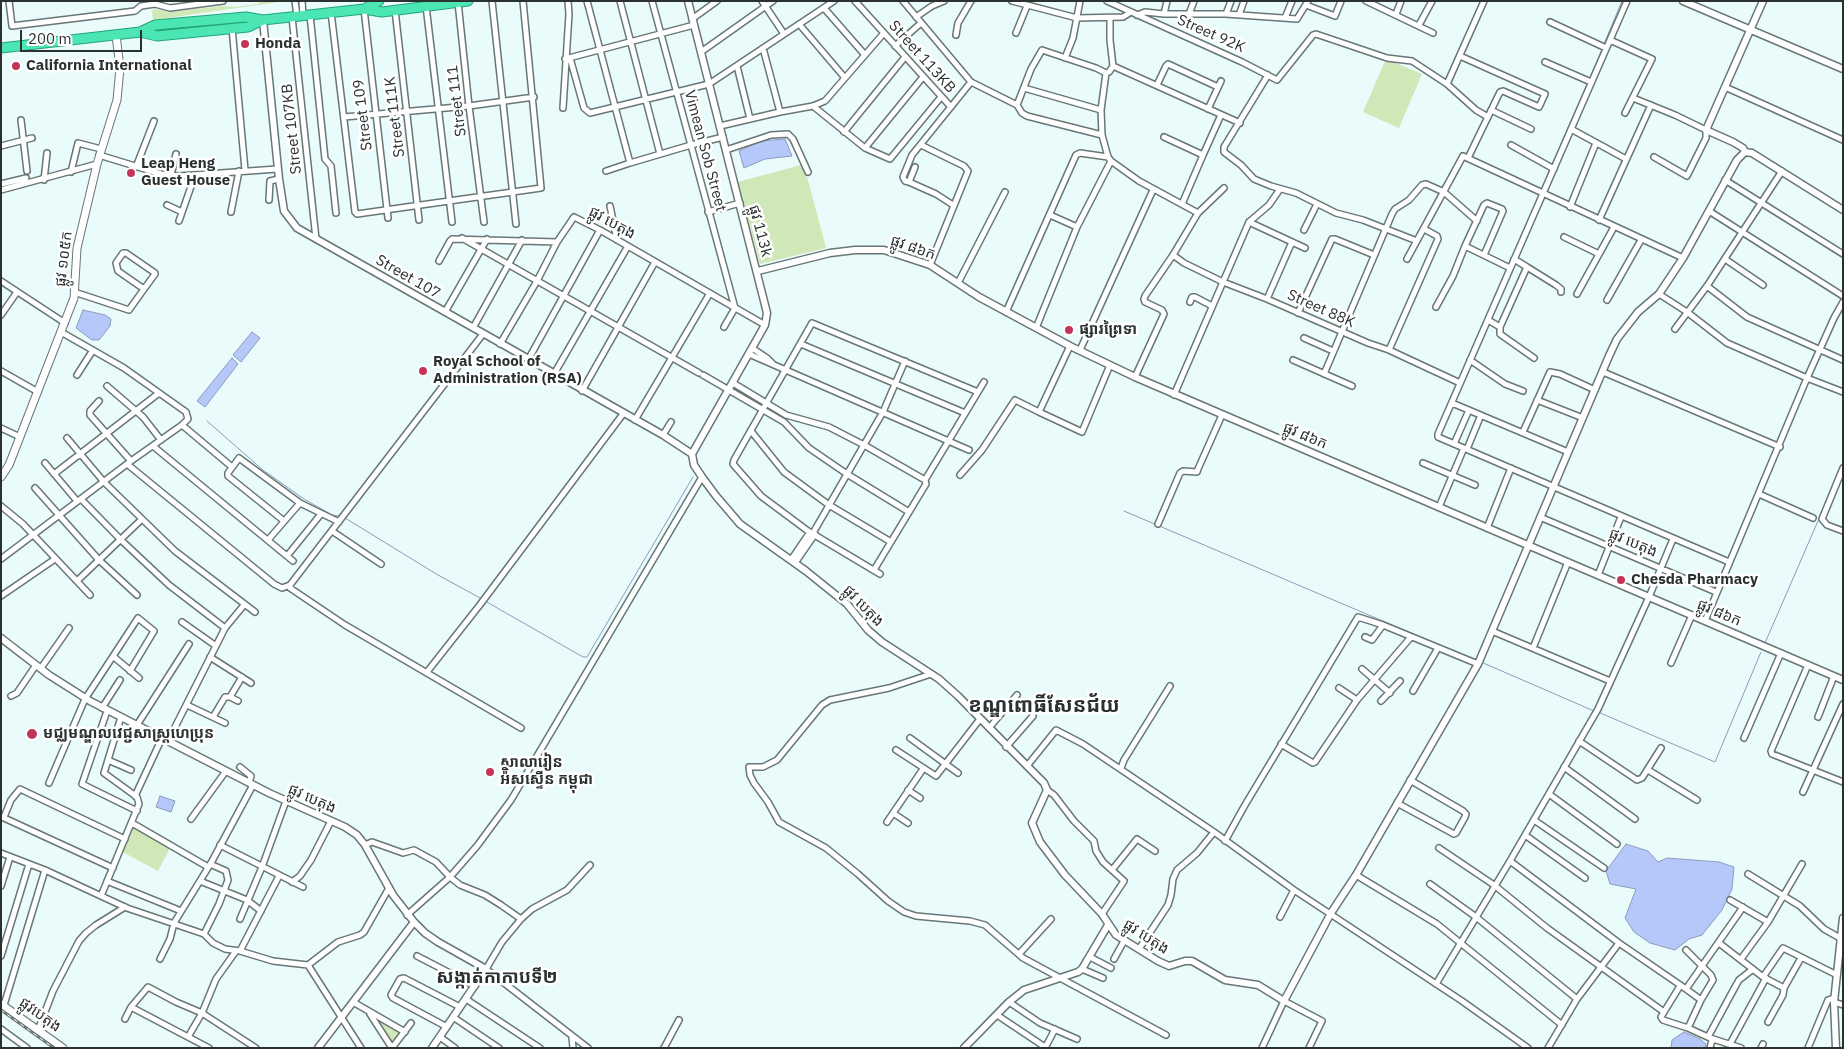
<!DOCTYPE html>
<html>
<head>
<meta charset="utf-8">
<style>
	body { margin:0 }
	#map { position:relative; width:1844px; height:1049px; overflow:hidden; background:#eafbfb; font-family:"IBM Plex Sans",sans-serif }
	canvas { display:block }
	.frame { position:absolute; inset:0; border:2px solid #2b3131; pointer-events:none }
	.scale { position:absolute; left:20px; top:30px; width:122px; height:22px; box-sizing:border-box; border:2px solid #2b3131; border-top:0; padding-left:6px; font-size:15px; line-height:18px; white-space:nowrap; color:#2b3131; -webkit-text-stroke:4px #fff; paint-order:stroke }
</style>
</head>
<body>
<div id="map">
<canvas width="1844" height="1049"></canvas>
<div class="frame"></div>
<div class="scale">200 m</div>
</div>
<script>
const c = document.querySelector('canvas').getContext('2d');
c.lineJoin = 'round';
function fill(path, color) {
  c.fillStyle = color;
  c.fill(path, 'evenodd');
}
function poly(rows) {
  const path = new Path2D();
  for (const r of rows) {
    path.moveTo(r[0], r[1]);
    for (let i = 2; i < r.length; i += 2) path.lineTo(r[i], r[i + 1]);
  }
  return path;
}
function stroke(path, color, width, dash) {
  c.strokeStyle = color;
  c.lineWidth = width;
  c.lineCap = dash ? 'butt' : 'round';
  c.setLineDash(dash || []);
  c.stroke(path);
}
function drawText(font, color, halo, rows, align = 'center') {
  c.font = font + ' "IBM Plex Sans","Noto Sans Khmer",sans-serif';
  c.lineWidth = 5;
  c.setLineDash([]);
  c.textBaseline = 'middle';
  c.strokeStyle = halo;
  c.fillStyle = color;
  for (const [text, x, y, turn = 0] of rows) {
    c.save();
    c.translate(x, y);
    c.rotate((+turn || 0) * Math.PI / 180);
    c.textAlign = isNaN(turn) ? turn : align;
    if (halo) c.strokeText(text, 0, 0);
    c.fillText(text, 0, 0);
    c.restore();
  }
}
fill(poly([
	[263,1,286,1,153,20,152,11,155,9,170,12,222,6,236,7,257,4],
	[1386,59,1422,74,1399,128,1363,112],
	[801,165,808,180,826,248,760,264,738,182],
	[133,828,170,848,158,871,121,851],
	[379,1019,401,1032,392,1043,378,1021]
]), '#d0e7b7');
const water = poly([
	[785,139,792,156,765,159,744,168,739,151,760,141,785,139],
	[83,310,105,315,111,319,110,326,99,340,92,340,76,328,83,310],
	[252,332,260,338,241,362,233,355,252,332],
	[232,358,238,364,205,407,197,401,232,358],
	[160,796,175,801,171,812,156,807,160,796],
	[1626,844,1648,851,1658,862,1667,858,1719,862,1734,867,1732,889,1722,910,1702,935,1689,939,1675,950,1650,943,1634,932,1625,918,1636,889,1610,884,1606,871,1626,844],
	[1684,1032,1700,1039,1706,1044,1705,1048,1671,1048,1672,1040,1684,1032]
]);
fill(water, '#b5c8f9');
stroke(water, '#8c9bbd', 1);
stroke(poly([
	[1604,44,1622,1],
	[1590,78,1603,47],
	[1552,165,1588,82],
	[1544,184,1550,169],
	[207,421,263,470,304,499,332,515,339,516],
	[1124,511,1477,661],
	[345,518,438,575,482,599],
	[485,601,583,657,587,657,693,477],
	[1765,643,1821,514],
	[1481,662,1594,711],
	[1598,712,1715,762,1761,652]
]), '#8c9bbd', 1);
const minor = poly([
	[9,1,12,26,135,11,141,6,155,4,170,8,223,1],
	[295,1,297,16],
	[302,1,303,16],
	[492,1,516,224],
	[587,1,630,163,606,171],
	[620,1,660,154],
	[652,1,735,308,724,327],
	[762,1,784,34],
	[855,1,951,107],
	[903,1,971,82,1017,105,1022,113,1027,116,1102,135],
	[1012,1,1077,18,1123,17,1131,12],
	[1107,1,1242,62,1277,80,1313,35,1316,34,1387,58,1412,61,1447,84,1476,110,1488,117],
	[1366,1,1433,33],
	[1627,1,1438,434,1438,437,1729,562],
	[458,2,469,106,484,222],
	[1306,5,1335,16,1341,1],
	[426,6,452,222],
	[824,8,865,55],
	[364,9,388,218],
	[395,10,419,220],
	[331,12,355,212,357,214,541,188,523,1],
	[1164,14,1167,1],
	[1189,14,1194,1],
	[1226,14,1231,1],
	[1396,14,1401,1],
	[310,15,325,159,331,166,336,213],
	[1137,15,1145,12,1164,14,1226,14,1297,19,1308,1],
	[1239,15,1244,1],
	[292,17,316,239],
	[916,17,932,6,944,1],
	[1110,18,1110,40,1113,66,1109,72,1106,73,1101,110,1102,135,1108,157,1111,161,1139,181,1198,213],
	[1285,18,1292,1],
	[692,19,717,1],
	[1550,22,1606,48],
	[799,24,845,78],
	[1419,25,1432,1],
	[232,28,245,170],
	[1016,33,1027,6],
	[956,35,958,23,971,1],
	[1610,40,1652,59,1625,113],
	[895,46,921,23],
	[763,48,780,112],
	[701,52,773,1],
	[1460,56,1545,94,1539,107,1503,91,1500,92,1468,158],
	[570,58,584,108,590,113,709,84,834,1],
	[1065,58,1073,38,1080,1],
	[565,59,694,25],
	[1545,62,1591,82],
	[737,66,750,119],
	[1113,66,1240,123],
	[1268,75,1224,147,1224,152,1241,165,1254,179,1271,186,1296,193,1336,213,1363,220,1417,241],
	[1447,84,1484,1],
	[1157,85,1166,66,1168,64,1218,87],
	[1725,87,1843,140],
	[1024,88,1101,110],
	[1633,98,1675,115,1706,130,1706,138,1687,176,1654,157],
	[1017,105,1031,69,1042,50,1096,68,1106,73],
	[813,106,865,148,890,159,941,97],
	[563,108,569,14,568,1],
	[1208,109,1221,81],
	[1491,110,1531,129],
	[344,117,469,106,534,97],
	[21,120,27,171],
	[720,126,780,112,813,106,825,101,884,33],
	[1571,129,1626,159],
	[844,132,905,57],
	[1164,137,1203,155,1182,204],
	[921,145,964,166,968,171,930,265],
	[1511,145,1554,169],
	[1,146,32,138],
	[865,148,923,77],
	[726,150,771,135,788,134,793,139,808,172],
	[99,155,161,174,179,176,277,169],
	[1203,155,1221,115],
	[630,163,691,145,723,137],
	[136,167,154,121],
	[915,167,909,182,936,194,953,205],
	[71,172,78,143,101,149],
	[171,175,176,154],
	[44,180,47,153],
	[1725,180,1843,254],
	[909,182,905,181,903,177,912,155,971,82],
	[1,184,26,178],
	[1,190,97,164],
	[269,200,270,181,279,179],
	[167,205,182,212],
	[610,206,617,240],
	[1570,207,1596,143],
	[1709,211,1843,296],
	[231,212,239,171],
	[708,212,740,203],
	[1050,215,1077,227],
	[1599,220,1651,105],
	[179,221,195,175],
	[1249,222,1305,248],
	[1304,230,1317,204],
	[1564,237,1599,254],
	[462,238,699,373],
	[1465,246,1510,268],
	[1173,255,1184,263,1223,282,1267,299,1368,343,1389,350,1460,383],
	[1407,259,1463,156,1683,258],
	[1725,259,1763,285],
	[439,261,450,241,452,239,557,242],
	[1527,267,1556,285,1561,289,1561,292],
	[1,281,65,323],
	[958,283,1005,192],
	[1707,286,1747,317,1843,360],
	[74,292,129,310,144,289,155,274,155,273,126,253,123,253,116,263,118,271,144,289],
	[1577,294,1614,227],
	[1659,294,1687,312,1727,343,1807,378,1843,392],
	[1267,299,1292,242],
	[1607,300,1641,240],
	[1190,302,1192,297,1195,297,1212,306],
	[1436,307,1453,276,1465,246,1484,205,1487,203,1502,209,1503,211,1484,255],
	[445,312,487,239],
	[1006,312,1076,155,1080,153,1108,157],
	[1298,313,1332,239,1335,239,1374,255],
	[1,315,17,292],
	[1488,320,1500,327,1500,334,1534,358],
	[1500,327,1527,267,1514,259],
	[473,328,522,240],
	[1036,328,1077,227,1111,161],
	[1675,329,1707,286,1782,171],
	[483,334,290,585,290,588,345,625,521,728],
	[1304,338,1333,351],
	[500,344,537,281,557,242,574,217,600,230,765,325],
	[801,344,965,413],
	[752,348,767,358,773,364],
	[1080,350,1153,190],
	[1389,350,1438,239,1437,236,1424,229],
	[749,354,969,450],
	[528,360,600,230],
	[1293,360,1352,386],
	[1470,360,1505,384,1523,391],
	[1,371,38,392],
	[1603,372,1780,447],
	[554,374,628,246],
	[1324,374,1392,214,1395,209,1409,200,1422,185,1426,184,1444,192,1477,221],
	[77,375,93,350],
	[703,375,784,422,809,448,847,474,909,512],
	[1135,377,1164,314,1162,310,1145,302,1144,299,1145,296,1173,255,1198,213,1224,188],
	[733,383,786,415,829,427,864,445,925,480,926,484,874,570],
	[107,386,143,417,161,440],
	[582,391,655,262],
	[1174,395,1249,222,1269,205,1280,189],
	[1537,400,1583,418],
	[99,401,90,411,90,415,131,461],
	[1452,403,1568,452],
	[1039,412,1082,432,1110,365],
	[635,420,710,293],
	[182,425,232,467],
	[1,428,20,437],
	[751,431,784,472,829,505,891,542],
	[1523,432,1550,372,1560,374,1595,390],
	[663,435,671,422],
	[67,438,104,482,175,551,255,612],
	[1454,444,1469,410],
	[153,446,293,561],
	[1467,449,1481,415],
	[45,463,77,501],
	[1423,463,1475,485],
	[127,464,274,584,282,588,290,585],
	[1843,468,1822,519,1827,525,1843,531],
	[54,474,159,393],
	[960,475,982,450,1015,400,1039,412,1070,346],
	[925,480,984,382],
	[35,488,99,560,137,595],
	[1759,494,1813,518],
	[81,499,121,540,169,585,225,628],
	[1,506,23,524,90,595],
	[1439,507,1464,448],
	[1540,517,1716,592],
	[284,521,228,476,228,473,239,458,300,503,339,522],
	[1158,524,1180,473,1183,471,1197,472,1198,469,1222,415],
	[1487,528,1511,468],
	[332,531,381,564],
	[813,533,883,412,905,361],
	[268,540,300,503],
	[287,556,321,514],
	[1,559,131,461,182,425,188,419,186,412,124,368,61,332],
	[791,560,810,532],
	[795,563,815,534],
	[880,574,808,531,761,496,733,464,734,460,812,323,978,392],
	[1598,575,1621,517],
	[77,581,142,519],
	[1,596,55,559],
	[1705,621,1807,378,1834,318,1843,302],
	[182,622,216,646],
	[1492,631,1610,681],
	[1365,637,1372,640,1383,625],
	[1533,648,1568,562],
	[114,657,139,678],
	[210,657,251,683],
	[1671,663,1692,615],
	[1808,665,1771,751,1772,754,1843,782],
	[41,668,69,628],
	[1362,669,1390,693],
	[427,672,479,606,623,414],
	[931,674,889,688,830,700,822,705,777,760,763,767,749,767,750,775,754,783,768,802,779,822,826,848,858,874,888,901,904,912,916,916,970,921,985,925,1023,958,1166,1035],
	[1339,688,1357,700],
	[1413,691,1438,648],
	[11,696,17,693,36,665],
	[230,697,242,677],
	[1381,701,1400,681],
	[187,705,225,723],
	[102,708,120,680],
	[107,711,82,784,137,811],
	[213,717,225,697,230,697,238,701],
	[1818,717,1834,676],
	[137,725,189,644],
	[989,728,1017,695],
	[910,738,958,773],
	[1744,738,1781,653],
	[168,741,225,628,244,605],
	[1579,741,1637,780,1642,778,1661,748],
	[1281,744,1313,763,1315,762,1357,700,1411,637],
	[1006,747,1033,716],
	[896,750,936,776,980,719],
	[108,760,131,770],
	[1027,766,1056,730,1083,744,1214,832,1294,890,1462,1001,1528,1048],
	[240,767,251,776,249,783],
	[1564,767,1635,819],
	[1121,768,1124,760,1170,686],
	[1648,770,1697,800],
	[49,783,85,699,138,618,154,631,130,671],
	[908,790,920,798],
	[1047,790,1054,795,1074,821,1094,841,1096,851,1103,862,1124,881,1102,914],
	[1803,792,1843,704],
	[1549,794,1617,844],
	[135,796,162,738],
	[1397,803,1454,834,1456,833,1465,817,1466,814,1463,811,1410,780],
	[893,813,908,823],
	[2,817,113,868],
	[4,817,11,800,20,789,125,839],
	[191,819,226,771],
	[1534,820,1604,868],
	[887,822,923,769],
	[132,823,208,867],
	[1525,835,1585,878],
	[1225,841,1245,805,1358,617,1383,625,1478,664],
	[220,845,303,887],
	[365,845,372,842,403,853,414,850,436,862,450,877,407,915],
	[1439,848,1494,885,1547,928,1664,1012,1680,986],
	[1,853,45,870,127,908,204,934,213,943,225,949,240,951,273,961,308,965,338,942,360,935,364,932,389,888],
	[1510,861,1598,709,1649,597,1673,539],
	[1112,870,1137,839,1155,851],
	[1748,874,1800,906,1824,929,1840,938],
	[1356,875,1437,924,1562,1025],
	[107,881,181,911],
	[200,881,247,900,261,911],
	[292,882,300,876,311,860,331,821],
	[1430,884,1476,917,1577,999],
	[1,886,10,857],
	[101,896,139,804,137,797,104,773,121,717],
	[1730,900,1768,922],
	[1280,917,1294,890],
	[240,919,262,867,286,801],
	[521,919,501,905,485,895,460,885,450,877,477,846,511,800,702,477],
	[204,934,219,904,228,880,226,871,210,864],
	[1719,943,1763,977],
	[1139,949,1168,905,1171,895,1173,879,1177,870,1197,853,1214,832],
	[1686,950,1711,975,1713,980,1701,1000,1686,989],
	[240,951,279,876],
	[1019,954,1051,919],
	[1,956,29,864],
	[417,956,475,986],
	[1090,957,1111,968],
	[1801,958,1784,988,1763,977,1783,948,1837,975],
	[160,959,170,939,174,923,211,863,253,785],
	[1114,959,1124,941],
	[1741,959,1768,922,1802,864],
	[308,965,361,1048],
	[1082,969,1103,978],
	[1436,984,1510,861,1619,943,1686,989,1743,907],
	[466,999,540,1048],
	[353,1002,405,1032],
	[1009,1002,1040,1023,1077,1039],
	[1834,1002,1843,1005],
	[4,1005,45,870],
	[131,1007,209,1048],
	[1664,1012,1661,1017,1663,1020,1688,1028,1710,1038,1712,1040,1710,1048],
	[370,1014,392,1048],
	[997,1015,1045,1047],
	[453,1017,499,1048],
	[125,1019,131,1007,148,987,176,1002,202,1013,256,1048],
	[1768,1022,1783,995,1784,988],
	[447,1027,393,998,391,995,400,979,404,978,460,1007],
	[1688,1028,1701,1000],
	[1,1029,27,1048],
	[38,1030,53,991,79,941,86,933,96,925,125,907],
	[188,1037,202,1013,216,979,236,951],
	[440,1037,455,1048],
	[572,1037,573,1048],
	[1708,1037,1735,987,1739,980,1753,969],
	[1710,1038,1741,1048],
	[1730,1044,1766,978],
	[392,1048,411,1023],
	[588,1048,486,969,502,942,521,919,532,909,567,890,590,865],
	[664,1048,679,1020],
	[1045,1048,1055,1029],
	[1262,1048,1284,1001,1322,1021,1309,1048],
	[1548,1048,1577,999,1619,943],
	[1761,1048,1763,1044],
	[1808,1048,1828,1000,1834,998]
]);
const tertiary = poly([
	[688,1,767,313,765,325,692,454],
	[1683,1,1843,69],
	[263,20,279,179,284,211,297,228,663,435,692,454],
	[1745,152,1743,148,1733,142,1706,130,1763,1],
	[758,271,830,253,855,250,884,250,930,265,979,297,1070,346,1135,377,1843,680],
	[692,454,694,465,702,477,716,496,740,524,806,571,847,604,868,630,882,642,939,679,958,696,1044,783,1047,790,1032,823,1040,842,1065,875,1102,914,1116,935,1158,961,1169,966,1185,961,1192,961,1225,980,1258,985,1284,1001,1331,913,1356,875,1478,664,1609,356,1617,339,1638,312,1659,294,1683,258,1737,160,1745,152,1752,153,1843,210],
	[1,638,49,675,90,701,269,793,345,827,357,835,365,845,393,895,414,922,425,933,438,942,486,969,432,1048],
	[318,1048,414,922],
	[964,1048,1009,1002,1024,990,1078,972,1082,969,1108,925],
	[1836,1048,1834,1002,1843,918]
]);
const secondary = poly([
	[1,477,9,465,74,298,77,248,97,164,117,100,120,68,116,35],
	[1,1004,63,1048]
]);
const trunk = poly([
	[364,9,379,1],
	[140,32,155,25,246,17,263,20,364,9,382,12,468,1],
	[1,48,140,32,157,36,248,27,263,20]
]);
stroke(minor, '#687676', 8);
stroke(tertiary, '#687676', 9);
stroke(secondary, '#687676', 9);
stroke(trunk, '#23a37a', 11);
stroke(minor, '#fff', 5);
stroke(tertiary, '#fff', 6);
stroke(secondary, '#fff', 7);
stroke(trunk, '#4ce6b4', 9);
const rail = poly([
	[1,1010,54,1048]
]);
stroke(rail, '#6e7878', 3);
stroke(rail, '#fff', 1, [4]);
for (const [x, y, r, color] of [
	[245,44,5,"#c43457"],
	[16,66,5,"#c43457"],
	[131,173,5,"#c43457"],
	[1069,330,5,"#c43457"],
	[423,371,5,"#c43457"],
	[1621,580,5,"#c43457"],
	[32,734,6,"#c43457"],
	[490,772,5,"#c43457"]
]) {
  const dot = new Path2D();
  dot.arc(x, y, r, 0, 2 * Math.PI);
  c.fillStyle = color;
  c.fill(dot);
  stroke(dot, '#fff', 2);
}
drawText('15px', '#2b3131', '#fff', [
	["Street 92K",1211,34,24],
	["Street 113KB",922,57,48],
	["Street 111",457,101,-97],
	["Street 109",363,115,-97],
	["Street 111K",395,117,-97],
	["Street 107KB",292,129,-96],
	["Vimean Sob Street",705,151,75],
	["ផ្លូវ បេតុង",612,223,29],
	["ផ្លូវ 113k",760,231,75],
	["ផ្លូវ ៨៦ក",913,248,19],
	["ផ្លូវ ១០៥ក",64,259,-83],
	["Street 107",408,277,30],
	["Street 88K",1321,309,24],
	["ផ្លូវ ៨៦ក",1305,436,23],
	["ផ្លូវ បេតុង",1633,543,23],
	["ផ្លូវ បេតុង",863,606,46],
	["ផ្លូវ ៨៦ក",1719,613,23],
	["ផ្លូវ បេតុង",312,799,24],
	["ផ្លូវ បេតុង",1146,937,33],
	["ផ្លូវបេតុង",40,1015,36]
]);
drawText('bold 15px', '#2b3131', '#fff', [
	["Honda",255,44],
	["California International",26,66],
	["Leap Heng",141,164],
	["Guest House",141,181],
	["ផ្សារព្រៃទា",1079,330],
	["Royal School of",433,362],
	["Administration (RSA)",433,379],
	["Chesda Pharmacy",1631,580],
	["មជ្ឈមណ្ឌលវេជ្ជសាស្ត្រហេប្រុន",43,734],
	["សាលារៀន",500,763],
	["អ៉ិសស្ទើន កម្ពុជា",500,780]
], 'left');
drawText('bold 18px', '#2b3131', '#fff', [
	["សង្កាត់កាកាបទី២",497,978]
]);
drawText('bold 20px', '#2b3131', '#fff', [
	["ខណ្ឌពោធិ៍សែនជ័យ",1044,706]
]);
</script>
</body>
</html>
